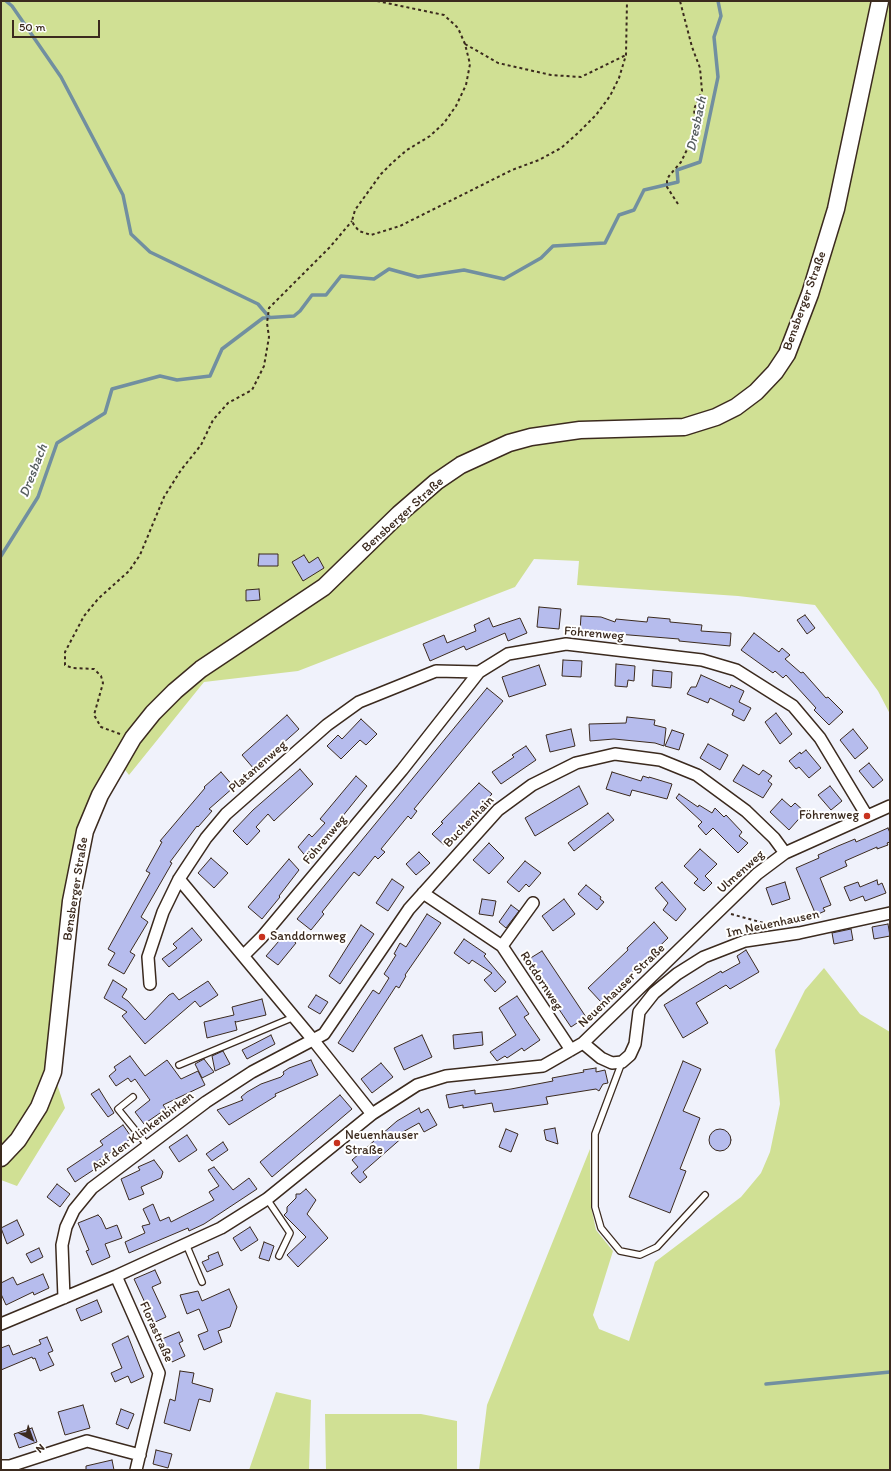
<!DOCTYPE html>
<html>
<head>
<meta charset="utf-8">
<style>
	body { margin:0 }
	#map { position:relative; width:891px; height:1471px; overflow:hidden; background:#f0f2fb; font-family:Itim,sans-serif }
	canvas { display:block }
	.frame { position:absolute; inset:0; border:2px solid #3b2a1e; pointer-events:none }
	.north { position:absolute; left:12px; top:1419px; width:40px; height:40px; -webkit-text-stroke:3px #fff; paint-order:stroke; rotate:139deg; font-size:11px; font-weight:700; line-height:16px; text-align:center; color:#3b2a1e }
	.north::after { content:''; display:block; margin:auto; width:14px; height:18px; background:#3b2a1e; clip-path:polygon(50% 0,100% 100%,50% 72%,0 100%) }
	.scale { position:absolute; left:12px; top:20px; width:88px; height:18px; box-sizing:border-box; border:2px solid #3b2a1e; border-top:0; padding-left:5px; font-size:12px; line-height:14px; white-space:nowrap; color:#3b2a1e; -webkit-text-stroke:3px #fff; paint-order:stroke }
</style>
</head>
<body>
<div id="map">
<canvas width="891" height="1471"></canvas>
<div class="frame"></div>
<div class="north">N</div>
<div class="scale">50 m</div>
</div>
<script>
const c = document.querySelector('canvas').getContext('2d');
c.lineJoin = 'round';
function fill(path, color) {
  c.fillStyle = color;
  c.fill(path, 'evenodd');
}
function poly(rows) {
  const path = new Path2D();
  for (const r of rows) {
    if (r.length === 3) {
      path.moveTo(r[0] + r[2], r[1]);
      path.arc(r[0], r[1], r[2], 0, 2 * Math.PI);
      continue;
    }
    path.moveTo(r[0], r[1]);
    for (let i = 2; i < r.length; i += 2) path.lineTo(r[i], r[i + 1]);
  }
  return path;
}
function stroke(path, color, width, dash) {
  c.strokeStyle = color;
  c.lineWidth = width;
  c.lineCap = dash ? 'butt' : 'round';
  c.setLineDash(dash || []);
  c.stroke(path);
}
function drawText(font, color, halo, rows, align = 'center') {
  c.font = font + ' Itim,sans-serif';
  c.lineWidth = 4;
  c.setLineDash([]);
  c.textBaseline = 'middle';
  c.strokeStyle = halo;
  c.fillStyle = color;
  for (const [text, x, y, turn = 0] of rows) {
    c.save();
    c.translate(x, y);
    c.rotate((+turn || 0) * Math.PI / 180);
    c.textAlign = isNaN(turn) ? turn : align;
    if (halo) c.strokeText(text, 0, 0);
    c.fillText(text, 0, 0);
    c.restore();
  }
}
fill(poly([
	[1,1,890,1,890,714,878,691,815,605,738,596,577,585,579,561,534,559,515,587,298,671,204,682,129,775,119,762,85,831,53,1072,65,1108,17,1186,1,1180],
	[824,968,860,1014,890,1032,890,1470,479,1470,487,1405,590,1149,591,1206,596,1230,613,1251,593,1315,599,1329,629,1341,655,1262,741,1197,761,1173,770,1152,780,1104,775,1050,805,990],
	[276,1392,311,1400,309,1470,249,1470],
	[325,1414,421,1414,457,1421,457,1470,326,1470]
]), '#d0e094');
stroke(poly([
	[6,1,12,6,61,77,123,195,131,234,150,252,258,304,269,317],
	[1,556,38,497,57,443,105,413,112,389,160,376,177,380,210,376,222,349,263,318,294,316,300,311,312,295,326,295,341,276,374,279,389,269,418,277,464,270,504,279,541,258,553,246,605,243,619,215,634,210,644,190,678,182,677,170,700,162,718,77,714,37,721,16,718,1],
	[766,1384,890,1372]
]), '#718fa0', 3.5);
const building = poly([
	[259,554,278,554,278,566,258,566,259,554],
	[304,555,309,563,318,557,324,568,303,581,292,562,304,555],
	[259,589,260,600,246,601,246,590,259,589],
	[539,607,561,609,559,629,537,627,539,607],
	[805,615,815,628,807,634,797,620,805,615],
	[581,616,601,617,615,622,616,619,647,622,648,617,670,619,670,622,702,625,701,631,731,633,730,646,679,641,679,639,580,631,581,616],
	[489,618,493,627,520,618,527,633,508,641,505,633,466,650,464,646,430,661,423,644,444,635,447,643,476,631,474,625,489,618],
	[754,633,779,652,782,648,790,655,785,659,801,673,803,672,826,698,828,697,843,712,829,725,814,710,816,708,786,675,783,678,775,671,773,673,741,650,754,633],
	[563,660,582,661,581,677,562,676,563,660],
	[616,664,635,666,634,681,628,680,627,687,615,686,616,664],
	[539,665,546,685,509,697,502,677,539,665],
	[653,670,672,672,671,688,652,686,653,670],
	[701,675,730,688,731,685,744,691,739,702,751,708,744,721,732,715,734,710,710,698,708,703,687,694,691,687,696,687,701,675],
	[487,688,503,701,414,809,417,811,411,819,408,816,381,849,385,852,378,859,375,856,359,876,354,872,322,912,324,914,311,930,297,919,487,688],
	[776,713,792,734,780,744,765,722,776,713],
	[287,715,299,729,254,769,242,755,287,715],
	[627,717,655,720,654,725,666,728,664,746,655,743,614,739,590,741,589,724,626,723,627,717],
	[361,719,377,734,366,745,360,740,341,759,327,746,338,735,342,739,361,719],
	[571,729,575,746,550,752,546,735,571,729],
	[853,729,868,748,855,759,840,740,853,729],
	[672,730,684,734,679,750,665,746,672,730],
	[708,744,728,755,720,770,700,758,708,744],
	[526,746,536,760,501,784,492,772,514,757,512,755,526,746],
	[806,750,821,768,809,778,799,767,796,769,789,761,800,752,801,754,806,750],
	[869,763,883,780,873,788,859,771,869,763],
	[743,765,759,775,763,770,772,776,768,781,772,784,763,798,733,781,743,765],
	[300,769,313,784,274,821,268,814,256,827,260,831,247,845,233,831,253,810,300,769],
	[221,772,234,787,209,809,212,811,198,827,197,826,170,862,172,863,141,917,148,922,130,952,135,955,124,974,108,965,115,953,108,949,150,873,146,871,162,842,160,841,205,788,204,787,221,772],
	[612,772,641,781,643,776,649,778,649,777,672,784,667,799,632,790,630,796,606,789,612,772],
	[356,776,367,786,308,859,298,847,309,834,312,837,325,823,320,819,356,776],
	[479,783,492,794,444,845,432,834,443,823,441,822,479,783],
	[579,786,588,804,535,836,525,818,579,786],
	[830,786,842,801,831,810,818,795,830,786],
	[679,794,698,807,699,805,712,813,715,808,724,817,726,815,742,832,739,836,748,843,738,853,713,828,706,835,698,826,702,822,676,798,679,794],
	[782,799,791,807,795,803,805,812,789,830,770,812,782,799],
	[608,813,614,820,574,851,568,843,608,813],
	[888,828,890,833,890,842,887,843,888,845,877,849,877,847,845,861,847,866,820,878,831,905,823,908,825,911,816,915,796,868,819,858,818,855,838,846,855,839,856,842,888,828],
	[489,843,504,858,489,874,473,860,489,843],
	[700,849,717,864,705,876,712,883,704,891,694,883,698,879,684,866,700,849],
	[419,852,430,863,416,875,406,864,419,852],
	[211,858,228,873,214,888,198,873,211,858],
	[289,859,299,870,279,896,280,897,262,919,248,907,289,859],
	[525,861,541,873,529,887,526,884,519,892,507,882,525,861],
	[392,879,404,887,388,911,376,903,392,879],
	[877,880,878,885,882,883,886,893,865,901,863,896,850,901,844,887,858,882,860,887,877,880],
	[662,882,686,909,676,921,663,910,668,903,655,888,662,882],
	[785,882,790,899,772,905,766,888,785,882],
	[586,885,601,897,600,899,604,902,597,910,578,894,586,885],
	[482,899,496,901,493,916,479,914,482,899],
	[564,899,575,914,553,931,542,916,564,899],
	[511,905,519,911,506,928,499,922,511,905],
	[427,914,441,923,405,975,406,976,399,988,396,986,353,1052,338,1043,373,990,379,994,389,978,384,974,396,955,394,954,400,943,406,947,427,914],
	[654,922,668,938,601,1002,588,988,628,950,627,948,654,922],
	[888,924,890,936,874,939,872,927,888,924],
	[361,925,374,934,340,984,329,976,361,925],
	[192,928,202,940,169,967,162,959,177,948,173,944,192,928],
	[851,929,853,940,834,944,832,933,851,929],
	[285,934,296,943,278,965,266,956,285,934],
	[464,939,486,954,484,956,506,982,495,992,484,980,492,973,472,960,469,964,454,953,464,939],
	[746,950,759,972,730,989,726,985,696,1003,708,1023,683,1038,664,1005,721,971,722,973,740,963,737,956,746,950],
	[542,951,586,1017,571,1027,539,980,542,978,529,959,542,951],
	[113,980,127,989,122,997,128,1001,145,1020,169,995,173,993,179,1000,208,981,218,995,200,1007,195,1001,145,1044,122,1016,127,1012,104,998,113,980],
	[316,995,328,1002,320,1014,308,1007,316,995],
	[517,996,529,1014,524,1017,540,1040,524,1051,522,1048,507,1058,505,1056,497,1061,490,1052,516,1035,499,1008,517,996],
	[262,999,266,1015,236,1022,235,1021,237,1030,207,1038,204,1022,234,1015,232,1007,262,999],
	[482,1032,483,1045,454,1049,453,1035,482,1032],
	[271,1035,275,1044,247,1059,242,1050,271,1035],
	[422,1035,432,1057,404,1070,394,1048,422,1035],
	[223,1051,230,1064,215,1071,212,1056,223,1051],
	[130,1056,145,1076,167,1060,181,1079,198,1071,205,1085,163,1105,166,1109,144,1124,135,1112,150,1100,135,1079,131,1082,128,1078,116,1086,109,1076,116,1070,114,1067,130,1056],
	[204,1059,214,1072,202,1078,195,1064,204,1059],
	[311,1060,318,1075,275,1094,276,1096,229,1125,217,1110,243,1100,241,1097,247,1092,261,1084,281,1077,284,1074,283,1072,289,1068,311,1060],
	[683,1061,701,1069,683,1111,700,1118,680,1169,686,1171,670,1213,629,1197,683,1061],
	[381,1063,393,1077,372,1093,361,1079,381,1063],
	[596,1068,596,1072,605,1070,608,1083,603,1084,599,1091,596,1089,546,1097,548,1104,494,1112,492,1103,463,1108,463,1105,449,1108,446,1095,475,1090,475,1094,511,1089,553,1081,552,1078,584,1072,583,1070,596,1068],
	[99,1089,114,1113,108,1117,91,1094,99,1089],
	[340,1095,352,1109,272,1177,260,1162,340,1095],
	[419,1108,421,1113,428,1109,437,1125,424,1132,419,1123,401,1133,404,1136,363,1172,367,1177,360,1183,351,1173,358,1167,352,1160,397,1121,419,1108],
	[123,1125,132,1138,95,1163,98,1167,75,1182,67,1169,103,1145,100,1141,123,1125],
	[555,1128,558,1144,546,1140,544,1130,555,1128],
	[506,1129,518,1134,511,1152,499,1147,506,1129],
	[720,1140,11],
	[187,1135,197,1150,179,1162,169,1147,187,1135],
	[223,1142,228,1150,212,1161,206,1154,223,1142],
	[154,1160,163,1172,161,1178,141,1187,144,1194,129,1200,121,1179,140,1170,138,1167,154,1160],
	[214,1167,233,1190,249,1178,257,1189,204,1224,189,1231,188,1228,129,1253,125,1242,145,1233,142,1226,150,1224,143,1209,153,1204,160,1221,169,1217,171,1222,214,1200,209,1192,219,1186,208,1170,214,1167],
	[57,1184,70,1194,60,1207,47,1197,57,1184],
	[306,1189,316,1200,307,1214,328,1238,298,1267,287,1255,306,1237,284,1215,287,1212,287,1207,296,1198,296,1194,300,1194,306,1189],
	[98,1215,101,1218,106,1229,117,1225,122,1238,105,1244,110,1257,92,1265,86,1251,89,1250,78,1223,98,1215],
	[17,1220,24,1235,7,1244,1,1228,17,1220],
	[250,1227,258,1240,241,1251,233,1238,250,1227],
	[264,1242,274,1246,269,1261,259,1258,264,1242],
	[39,1248,43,1257,31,1263,26,1254,39,1248],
	[218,1252,223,1265,207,1272,202,1262,209,1259,208,1256,218,1252],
	[155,1270,161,1283,152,1287,166,1317,151,1324,144,1308,147,1307,134,1279,155,1270],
	[43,1274,49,1288,34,1295,33,1292,6,1305,1,1294,1,1283,13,1277,17,1285,43,1274],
	[229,1289,237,1307,230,1327,218,1331,222,1342,204,1350,198,1335,208,1331,199,1309,187,1314,180,1295,198,1291,202,1301,229,1289],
	[97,1300,102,1312,81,1321,76,1309,97,1300],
	[179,1332,183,1341,179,1343,185,1356,172,1362,162,1339,179,1332],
	[128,1336,144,1377,131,1383,128,1376,115,1382,111,1373,122,1368,112,1344,128,1336],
	[47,1337,53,1351,48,1353,54,1365,40,1371,35,1358,33,1359,32,1357,1,1370,1,1348,9,1345,13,1355,41,1344,39,1340,47,1337],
	[180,1371,194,1373,192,1383,213,1389,210,1402,199,1399,190,1431,164,1423,170,1399,175,1401,180,1371],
	[83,1405,90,1428,65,1435,58,1412,83,1405],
	[121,1409,134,1414,128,1429,116,1424,121,1409],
	[32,1428,37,1442,19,1448,14,1434,32,1428],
	[156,1450,172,1454,168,1468,153,1464,156,1450],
	[112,1460,114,1470,86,1470,86,1466,112,1460]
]);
fill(building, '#b6bced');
stroke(building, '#3b2a1e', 1);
const lane = poly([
	[622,1062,595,1134,595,1207,601,1228,620,1251,640,1255,657,1247,705,1195],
	[179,1065,294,1017],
	[133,1097,118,1109,148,1146],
	[267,1199,290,1233,279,1256],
	[186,1244,202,1282]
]);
const street = poly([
	[179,879,314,1041,372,1114],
	[423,893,502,946,571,1050],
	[502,946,533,903],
	[244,955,262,937,402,770,479,672,508,654,566,644,702,660,736,670,793,706,820,738,867,816],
	[150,984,148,957,163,912,179,879,206,838,226,814,327,725,359,702,436,671,479,672],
	[583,1043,601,1058,612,1063,622,1062,630,1055,635,1044,639,1012,654,993,677,974,704,957,745,941,799,933,890,913],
	[116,1276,159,1373,136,1470],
	[64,1298,62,1245,66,1227,74,1210,92,1188,206,1102,252,1072,324,1034,409,909,498,810,532,785,576,763,615,754,660,760,697,775,746,811,774,838,785,853],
	[1,1324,116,1276,221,1228,267,1199,372,1114,417,1085,446,1076,543,1066,583,1043,757,874,785,853,890,806],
	[1,1466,10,1466,87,1441,140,1455]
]);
const secondary = poly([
	[1,1158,18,1140,39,1107,53,1072,71,901,85,831,100,795,133,738,153,713,175,691,201,669,324,587,399,514,436,482,461,465,509,443,531,437,580,430,684,427,716,417,736,407,756,392,775,372,787,354,810,294,836,209,880,1]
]);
stroke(lane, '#3b2a1e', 8);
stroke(street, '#3b2a1e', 14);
stroke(secondary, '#3b2a1e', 19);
stroke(poly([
	[377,1,444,15,458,28,465,44,470,64,466,85,456,106,444,123,430,136,407,150,393,162,381,174,355,210,352,221,354,225,359,231,371,235,400,226,512,170,539,160,561,148,578,133,596,115,610,96,619,78,626,55,627,1],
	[465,44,498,63,551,75,581,77,626,55],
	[678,204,667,187,667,180,669,176,681,162,696,131,694,109,702,91,700,68,692,47,680,1],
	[120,734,101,727,94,715,103,683,101,676,94,669,72,668,65,665,65,652,84,616,98,599,129,571,140,555,164,497,181,470,201,445,213,420,228,403,252,390,264,366,269,337,267,323,269,308,330,247,352,221],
	[731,914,771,925]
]), '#3b2a1e', 2, [3, 3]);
stroke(lane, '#fff', 5.5);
stroke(street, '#fff', 11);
stroke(secondary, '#fff', 16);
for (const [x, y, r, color] of [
	[867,816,4,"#c8321e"],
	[262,937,4,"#c8321e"],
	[337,1143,4,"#c8321e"]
]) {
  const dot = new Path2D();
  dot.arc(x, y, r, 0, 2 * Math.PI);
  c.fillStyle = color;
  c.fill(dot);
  stroke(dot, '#fff', 1.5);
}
drawText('13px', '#3b2a1e', '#fff', [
	["Bensberger Straße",805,301,-70],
	["Bensberger Straße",403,515,-42],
	["Föhrenweg",594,634,5],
	["Platanenweg",258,767,-41],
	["Buchenhain",469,822,-46],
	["Föhrenweg",325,840,-50],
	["Ulmenweg",741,872,-42],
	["Bensberger Straße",76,889,-81],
	["Im Neuenhausen",773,924,-12],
	["Rotdornweg",541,981,57],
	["Neuenhauser Straße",622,986,-44],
	["Auf den Klinkenbirken",143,1132,-37],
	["Florastraße",156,1332,66]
]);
drawText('13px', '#3b2a1e', '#fff', [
	["Föhrenweg",859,816,"right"],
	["Sanddornweg",270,937],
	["Neuenhauser",345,1136],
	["Straße",345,1151]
], 'left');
drawText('italic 14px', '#565d5f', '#fff', [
	["Dresbach",697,124,-78],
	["Dresbach",34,471,-69]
]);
</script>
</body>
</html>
